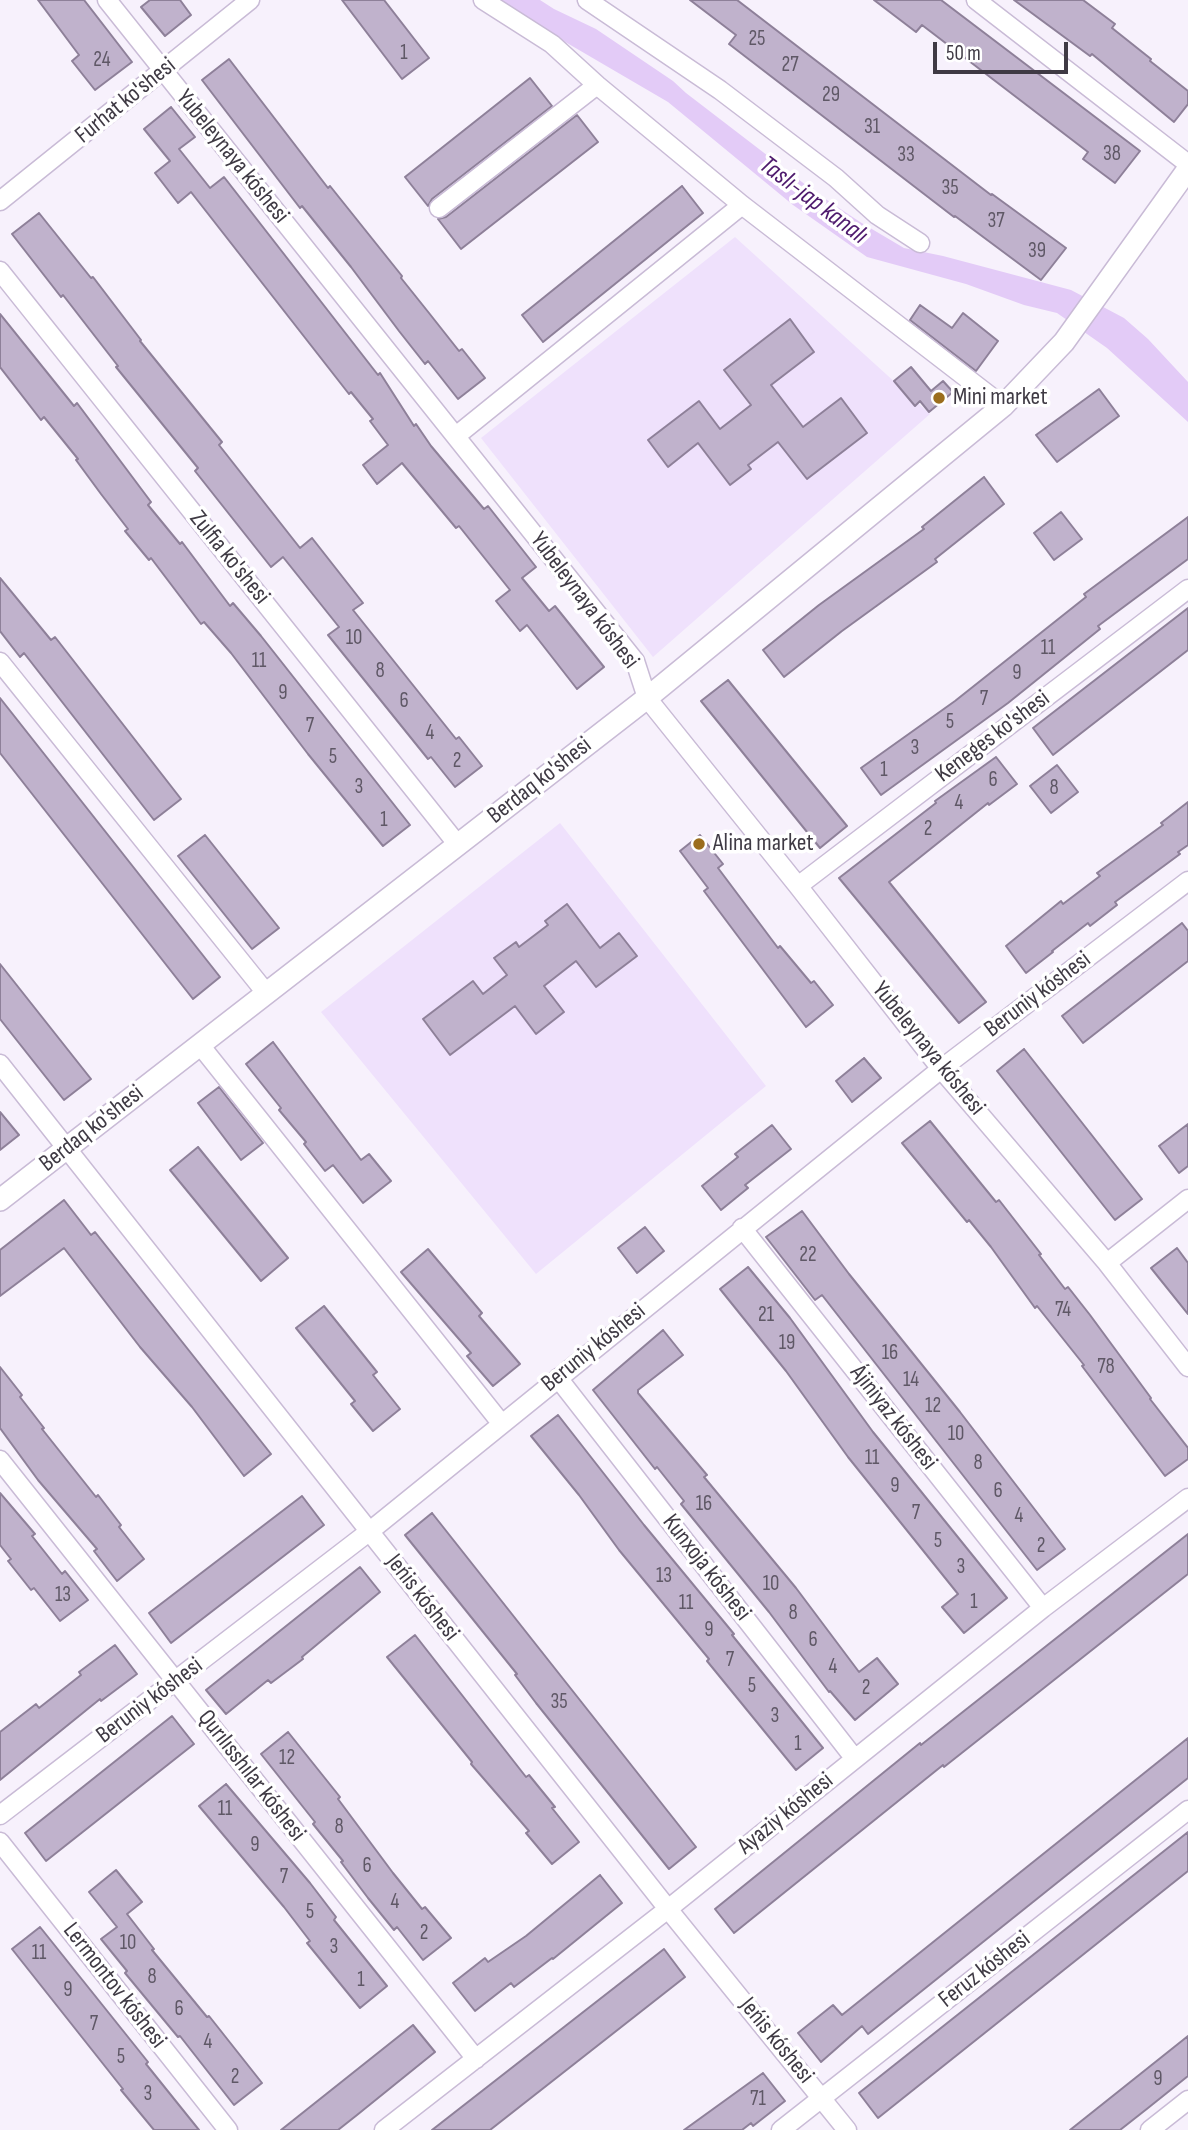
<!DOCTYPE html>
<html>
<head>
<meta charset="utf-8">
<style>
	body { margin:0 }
	#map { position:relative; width:1188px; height:2130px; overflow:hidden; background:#f7f1fc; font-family:"Sofia Sans Condensed",sans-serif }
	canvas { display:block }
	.scale { position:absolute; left:933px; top:42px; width:135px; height:32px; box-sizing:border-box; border:4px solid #3f3a44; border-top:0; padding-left:9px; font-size:21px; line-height:24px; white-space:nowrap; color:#3f3a44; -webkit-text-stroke:5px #fff; paint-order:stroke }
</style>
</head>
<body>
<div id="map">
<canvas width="1188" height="2130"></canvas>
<div class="scale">50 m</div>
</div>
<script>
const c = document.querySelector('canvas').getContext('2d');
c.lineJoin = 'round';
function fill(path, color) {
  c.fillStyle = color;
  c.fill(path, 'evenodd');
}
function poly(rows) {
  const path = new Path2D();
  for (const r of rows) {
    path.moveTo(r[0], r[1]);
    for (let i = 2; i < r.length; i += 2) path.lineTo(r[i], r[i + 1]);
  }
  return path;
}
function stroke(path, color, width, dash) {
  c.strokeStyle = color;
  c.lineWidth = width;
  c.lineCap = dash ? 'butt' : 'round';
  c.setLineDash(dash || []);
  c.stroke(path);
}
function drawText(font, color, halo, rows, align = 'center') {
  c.font = font + ' "Sofia Sans Condensed",sans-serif';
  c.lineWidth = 7;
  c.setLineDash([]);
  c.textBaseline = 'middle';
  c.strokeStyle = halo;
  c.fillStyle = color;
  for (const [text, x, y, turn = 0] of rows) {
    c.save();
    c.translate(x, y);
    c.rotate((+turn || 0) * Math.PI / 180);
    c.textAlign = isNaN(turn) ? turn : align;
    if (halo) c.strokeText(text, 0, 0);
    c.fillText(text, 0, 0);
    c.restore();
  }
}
fill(poly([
	[735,237,930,414,653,657,481,438],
	[560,823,766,1086,536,1274,321,1012]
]), '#efe1fc');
fill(poly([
	[500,0,540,0,554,9,596,29,673,81,686,93,815,192,860,222,904,248,943,256,1071,290,1124,318,1148,339,1188,382,1188,422,1107,348,1057,313,1024,305,966,284,867,257,793,205,668,102,567,43]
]), '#e3cbf7');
const building = poly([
	[38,0,84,0,132,62,95,90,72,61,79,55,38,0],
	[150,0,180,0,191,15,165,36,141,7,150,0],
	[342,0,384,0,429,58,402,79,342,0],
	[690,0,737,0,991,195,992,194,1066,248,1041,280,955,216,954,217,729,44,736,35,690,0],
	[874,0,941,0,1140,151,1115,183,1083,159,1088,152,922,25,916,32,874,0],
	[1014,0,1083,0,1115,24,1112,28,1151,59,1150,61,1188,91,1188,104,1174,122,1092,54,1090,56,1014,0],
	[229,59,328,188,330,186,402,276,401,278,429,313,459,351,462,349,485,378,458,399,428,361,425,364,399,331,351,267,302,206,300,208,202,80,229,59],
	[530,78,552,106,432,199,428,206,405,177,530,78],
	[171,107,195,137,179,149,210,188,224,177,378,375,380,373,414,426,416,424,431,446,484,509,488,506,536,567,522,578,549,611,555,606,604,667,577,689,527,625,520,631,496,601,510,590,459,526,456,528,402,463,377,484,363,465,388,445,370,421,373,419,351,392,349,394,191,192,178,203,155,173,170,161,144,129,171,107],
	[577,115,598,142,461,249,438,219,446,217,577,115],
	[682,186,703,213,543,342,522,315,682,186],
	[39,213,91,278,93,277,141,340,140,341,222,442,219,445,300,548,312,538,363,603,353,610,456,739,459,737,482,766,455,787,431,757,428,759,328,635,339,627,283,557,271,567,195,471,198,468,116,367,118,366,63,295,61,297,12,234,39,213],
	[920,305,952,328,963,313,998,341,976,371,910,320,920,305],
	[0,314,74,406,77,403,151,502,148,505,180,544,182,542,230,606,233,603,261,636,410,825,383,846,308,754,231,653,204,622,201,624,151,558,149,560,125,531,128,529,101,494,76,460,78,459,44,417,41,420,0,367,0,314],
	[790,319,814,352,771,385,803,427,841,398,867,433,807,479,778,442,748,465,751,469,730,485,698,443,668,467,648,440,699,401,720,429,751,405,724,370,790,319],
	[911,367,931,391,943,381,953,392,929,412,920,401,915,406,894,381,911,367],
	[1099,389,1119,416,1057,462,1036,435,1099,389],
	[984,477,1004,504,935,559,937,562,842,631,784,677,763,650,819,605,924,529,922,527,984,477],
	[1061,512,1082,539,1054,560,1034,533,1061,512],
	[1188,517,1188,559,1098,626,1100,629,1008,703,881,795,861,768,955,701,1086,597,1084,594,1188,517],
	[0,578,51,640,55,637,181,799,154,820,24,653,20,657,0,631,0,578],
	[1188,608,1188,650,1053,755,1033,728,1188,608],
	[728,680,847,826,820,848,701,701,728,680],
	[0,698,220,977,193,999,0,753,0,698],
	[996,757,1017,784,989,805,988,803,889,882,986,1002,959,1023,839,878,936,803,935,801,996,757],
	[1057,765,1078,792,1051,813,1030,786,1057,765],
	[1188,802,1188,845,1178,852,1180,854,1115,902,1117,905,1090,926,1088,923,1052,951,1053,952,1026,973,1006,946,1061,901,1063,904,1100,876,1097,873,1163,825,1161,823,1188,802],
	[205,835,279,928,252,949,178,856,205,835],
	[700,835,723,864,718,868,778,948,780,946,811,983,814,981,833,1005,806,1027,704,891,708,888,680,851,700,835],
	[567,904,600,948,619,933,637,956,596,987,576,961,544,986,564,1012,536,1034,515,1006,450,1055,423,1019,473,981,483,994,507,975,494,958,516,942,519,947,548,925,545,921,567,904],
	[1182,923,1188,931,1188,961,1083,1043,1062,1016,1182,923],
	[0,964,91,1079,64,1100,0,1019,0,964],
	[273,1042,361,1160,369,1154,391,1181,363,1203,333,1165,325,1171,304,1144,306,1142,279,1110,281,1108,246,1064,273,1042],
	[1024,1049,1142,1199,1115,1220,997,1071,1024,1049],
	[864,1058,881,1078,852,1102,836,1081,864,1058],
	[219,1087,263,1143,241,1160,198,1103,219,1087],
	[0,1112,19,1135,0,1150,0,1112],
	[930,1121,996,1202,999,1200,1041,1254,1039,1255,1065,1289,1068,1287,1090,1315,1151,1398,1150,1399,1188,1448,1188,1459,1165,1476,1082,1366,1084,1365,1037,1306,1035,1308,991,1247,969,1220,967,1222,902,1143,930,1121],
	[1188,1124,1188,1166,1179,1173,1159,1146,1188,1124],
	[772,1125,791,1149,745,1185,748,1188,721,1210,702,1186,738,1157,735,1154,772,1125],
	[198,1147,288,1258,261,1281,170,1170,198,1147],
	[64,1200,91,1235,95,1232,271,1454,244,1476,192,1407,140,1347,64,1248,0,1296,0,1250,64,1200],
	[802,1211,849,1274,960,1412,1065,1549,1037,1570,822,1295,815,1300,766,1237,802,1211],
	[645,1227,664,1251,637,1273,618,1248,645,1227],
	[1177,1248,1188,1263,1188,1314,1151,1268,1177,1248],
	[428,1249,482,1313,479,1316,520,1364,493,1386,467,1356,471,1353,401,1272,428,1249],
	[748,1267,790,1318,873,1432,1007,1598,964,1633,942,1607,958,1594,848,1457,786,1371,720,1289,748,1267],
	[324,1306,377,1372,373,1375,400,1409,373,1431,351,1404,355,1401,296,1328,324,1306],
	[663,1330,683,1355,638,1390,638,1393,707,1475,704,1477,796,1588,859,1672,877,1658,898,1684,855,1720,830,1691,829,1692,769,1612,681,1504,684,1501,657,1467,655,1469,593,1390,663,1330],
	[0,1367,22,1395,20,1397,44,1428,42,1429,96,1497,98,1495,121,1525,119,1527,144,1559,117,1581,94,1551,97,1549,38,1480,0,1428,0,1367],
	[558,1415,644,1525,734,1634,732,1635,823,1748,796,1770,707,1661,709,1659,619,1550,579,1495,531,1436,558,1415],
	[0,1493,35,1534,32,1536,62,1574,65,1571,88,1600,60,1621,34,1588,31,1590,8,1561,11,1559,0,1545,0,1493],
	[302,1496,324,1525,171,1643,149,1613,302,1496],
	[432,1513,696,1847,669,1869,536,1703,515,1675,517,1674,405,1535,432,1513],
	[1188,1534,1188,1574,944,1767,943,1765,734,1933,715,1909,920,1743,921,1745,1188,1534],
	[360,1567,380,1592,302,1657,303,1659,271,1683,268,1680,226,1714,206,1690,360,1567],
	[415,1635,526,1777,529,1775,555,1807,552,1808,579,1842,552,1864,526,1833,529,1831,471,1764,472,1762,387,1657,415,1635],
	[115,1645,137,1674,101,1701,100,1699,0,1780,0,1732,36,1704,39,1708,81,1675,79,1672,115,1645],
	[172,1716,194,1744,46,1861,25,1833,172,1716],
	[288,1732,340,1797,338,1799,393,1873,422,1909,425,1907,451,1938,423,1960,397,1927,394,1930,368,1898,341,1862,343,1861,313,1824,315,1822,261,1754,288,1732],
	[1188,1738,1188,1778,868,2034,862,2026,821,2062,798,2033,833,2005,842,2015,1188,1738],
	[226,1784,310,1883,336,1917,334,1920,387,1986,360,2008,307,1943,310,1941,284,1907,199,1806,226,1784],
	[1188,1832,1188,1871,878,2118,859,2093,1188,1832],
	[116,1870,142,1902,127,1914,154,1949,152,1950,207,2017,209,2016,262,2083,234,2105,180,2036,178,2037,125,1973,127,1971,101,1939,117,1927,89,1892,116,1870],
	[600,1875,622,1903,553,1959,552,1958,514,1987,511,1983,475,2011,453,1983,485,1958,488,1962,526,1936,600,1875],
	[40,1927,148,2062,146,2064,199,2130,154,2130,121,2090,123,2089,12,1949,40,1927],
	[664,1949,685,1977,490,2130,432,2130,664,1949],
	[413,2025,435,2052,357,2115,338,2130,281,2130,413,2025],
	[1188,2036,1188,2076,1148,2108,1120,2130,1070,2130,1188,2036],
	[763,2073,785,2101,753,2126,751,2123,742,2130,684,2130,763,2073]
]);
fill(building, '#c0b2cc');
stroke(building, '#8e8099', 2);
const minor = poly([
	[107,0,635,661,647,698,798,886,941,1069,1107,1263,1188,1367],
	[483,0,552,44,597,85,742,205,1003,406],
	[587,0,720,90,836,178,877,215,920,243],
	[976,0,1188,164],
	[0,201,250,0],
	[439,208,597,85],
	[0,271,458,845],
	[456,436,742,205],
	[0,662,267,994],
	[798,886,1188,589],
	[200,1045,501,1423],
	[0,1064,668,1909,847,2130],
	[742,1228,1043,1608],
	[1107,1263,1188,1199],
	[558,1378,855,1759],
	[0,1460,476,2059],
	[0,1815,370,1531,941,1069,1188,881],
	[0,1842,228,2130],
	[384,2130,668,1909,1043,1608,1188,1498],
	[781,2130,1188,1810],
	[1150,2130,1188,2100]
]);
const tertiary = poly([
	[0,1200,647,698,1003,406,1064,342,1188,169]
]);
stroke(minor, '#c9bbd6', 21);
stroke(tertiary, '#c9bbd6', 24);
stroke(minor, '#fff', 18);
stroke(tertiary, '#fff', 21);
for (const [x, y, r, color] of [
	[939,398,7,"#9b6d1d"],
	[699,844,7,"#9b6d1d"]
]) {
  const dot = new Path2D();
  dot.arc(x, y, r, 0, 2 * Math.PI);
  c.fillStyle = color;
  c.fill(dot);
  stroke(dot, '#fff', 2.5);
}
drawText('21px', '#5f5866', null, [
	["25",757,40],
	["1",404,54],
	["24",102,61],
	["27",790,66],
	["29",831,96],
	["31",872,128],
	["38",1112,155],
	["33",906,156],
	["35",950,189],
	["37",996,222],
	["39",1037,252],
	["10",354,639],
	["11",1048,649],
	["11",259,662],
	["8",380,672],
	["9",1017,674],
	["9",283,694],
	["7",984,700],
	["6",404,702],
	["5",950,723],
	["7",310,727],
	["4",430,734],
	["3",915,749],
	["5",333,758],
	["2",457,762],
	["1",884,771],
	["6",993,781],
	["3",359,788],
	["8",1054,789],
	["4",959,804],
	["1",384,821],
	["2",928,830],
	["22",808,1256],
	["74",1063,1311],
	["21",766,1316],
	["19",787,1344],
	["16",890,1354],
	["78",1106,1368],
	["14",911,1381],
	["12",933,1407],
	["10",956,1435],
	["11",872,1459],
	["8",978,1464],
	["9",895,1487],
	["6",998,1492],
	["16",704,1505],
	["7",916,1514],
	["4",1019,1517],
	["5",938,1542],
	["2",1041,1547],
	["3",961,1568],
	["13",664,1577],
	["10",771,1585],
	["13",63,1596],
	["1",974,1603],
	["11",686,1604],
	["8",793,1614],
	["9",709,1631],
	["6",813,1641],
	["7",730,1661],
	["4",833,1668],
	["5",752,1687],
	["2",866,1689],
	["35",559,1703],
	["3",775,1717],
	["1",798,1745],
	["12",287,1759],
	["11",225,1810],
	["8",339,1828],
	["9",255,1846],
	["6",367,1867],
	["7",284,1878],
	["4",395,1903],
	["5",310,1913],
	["2",424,1934],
	["10",128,1944],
	["3",334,1948],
	["11",39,1954],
	["8",152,1978],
	["1",361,1981],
	["9",68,1991],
	["6",179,2010],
	["7",94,2025],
	["4",208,2043],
	["5",121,2058],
	["2",235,2078],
	["9",1158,2080],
	["3",148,2095],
	["71",758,2100]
]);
drawText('24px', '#3f3a44', '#fff', [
	["Furhat ko'shesi",126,101,-39],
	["Yubeleynaya kóshesi",232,157,51],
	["Zulfia ko'shesi",229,558,51],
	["Yubeleynaya kóshesi",584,601,53],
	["Keneges ko'shesi",993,737,-37],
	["Berdaq ko'shesi",540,781,-38],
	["Beruniy kóshesi",1038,995,-37],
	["Yubeleynaya kóshesi",928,1049,51],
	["Berdaq ko'shesi",92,1129,-38],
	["Beruniy kóshesi",594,1348,-39],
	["Ájiniyaz kóshesi",893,1418,52],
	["Kunxoja kóshesi",706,1568,52],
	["Jeńis kóshesi",422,1598,52],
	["Beruniy kóshesi",150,1701,-37],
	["Qurılısshılar kóshesi",251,1776,52],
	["Ayaziy kóshesi",786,1814,-39],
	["Feruz kóshesi",985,1970,-38],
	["Lermontov kóshesi",114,1986,52],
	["Jeńis kóshesi",776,2041,51]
]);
drawText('24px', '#3f3a44', '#fff', [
	["Mini market",953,398],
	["Alina market",713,844]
], 'left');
drawText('italic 26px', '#4e1a6d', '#fff', [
	["Taslı-jap kanalı",813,201,37]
]);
</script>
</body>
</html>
